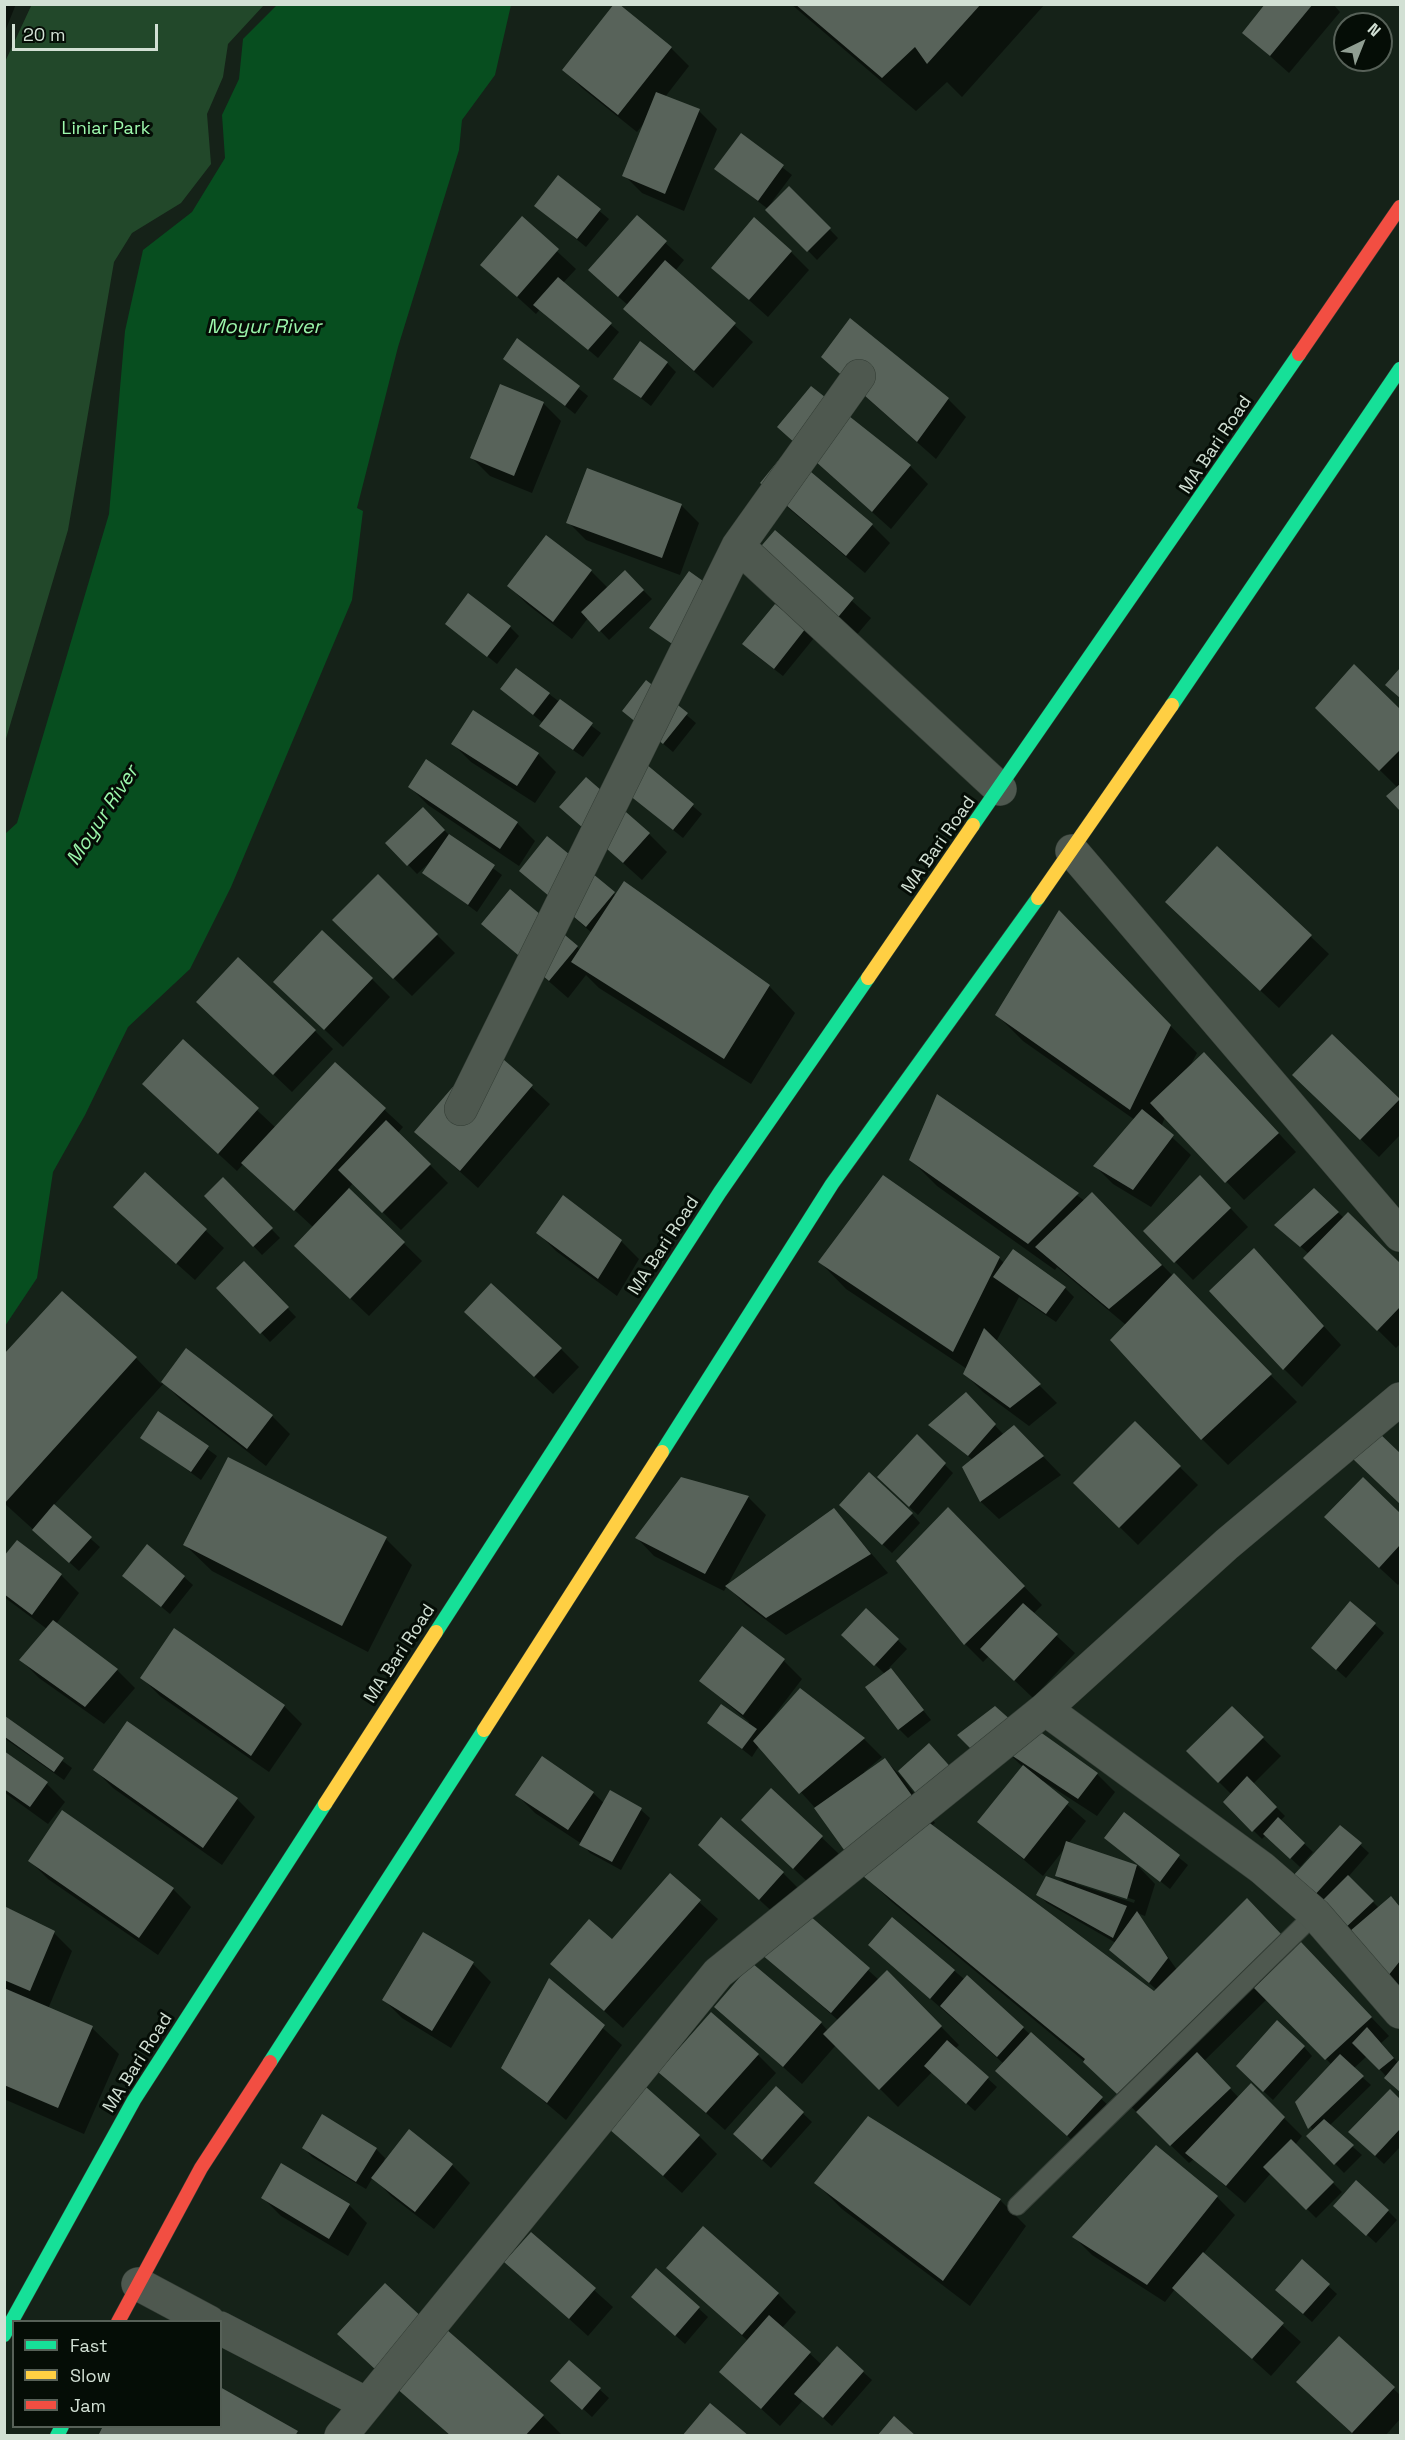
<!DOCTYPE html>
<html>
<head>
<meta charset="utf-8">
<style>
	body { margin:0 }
	#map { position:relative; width:1405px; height:2440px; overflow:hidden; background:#152218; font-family:"Space Grotesk",sans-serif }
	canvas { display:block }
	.frame { position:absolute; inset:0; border:6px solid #d2e0d4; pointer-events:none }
	.legend { position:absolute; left:12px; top:2320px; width:210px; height:108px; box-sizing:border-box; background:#050d06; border:2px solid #576158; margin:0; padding:8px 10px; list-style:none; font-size:18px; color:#d2e0d4 }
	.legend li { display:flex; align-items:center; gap:12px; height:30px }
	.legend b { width:30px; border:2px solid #576158 }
	.north { position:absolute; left:1333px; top:12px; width:60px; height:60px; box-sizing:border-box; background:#050d06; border:2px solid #576158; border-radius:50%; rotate:43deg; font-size:16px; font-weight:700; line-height:24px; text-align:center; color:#d2e0d4 }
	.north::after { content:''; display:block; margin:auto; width:21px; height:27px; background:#909e92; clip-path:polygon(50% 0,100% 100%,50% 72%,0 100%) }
	.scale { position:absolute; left:12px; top:24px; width:146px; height:27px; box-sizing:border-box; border:3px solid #d2e0d4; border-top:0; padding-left:8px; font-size:18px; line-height:21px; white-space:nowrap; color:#d2e0d4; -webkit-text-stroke:4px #050d06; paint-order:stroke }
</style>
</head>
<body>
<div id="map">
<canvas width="1405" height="2440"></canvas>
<div class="frame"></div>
<ul class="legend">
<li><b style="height:8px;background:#16e098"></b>Fast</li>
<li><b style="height:8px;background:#ffcf43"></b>Slow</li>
<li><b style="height:8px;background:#f24e42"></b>Jam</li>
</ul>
<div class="north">N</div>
<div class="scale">20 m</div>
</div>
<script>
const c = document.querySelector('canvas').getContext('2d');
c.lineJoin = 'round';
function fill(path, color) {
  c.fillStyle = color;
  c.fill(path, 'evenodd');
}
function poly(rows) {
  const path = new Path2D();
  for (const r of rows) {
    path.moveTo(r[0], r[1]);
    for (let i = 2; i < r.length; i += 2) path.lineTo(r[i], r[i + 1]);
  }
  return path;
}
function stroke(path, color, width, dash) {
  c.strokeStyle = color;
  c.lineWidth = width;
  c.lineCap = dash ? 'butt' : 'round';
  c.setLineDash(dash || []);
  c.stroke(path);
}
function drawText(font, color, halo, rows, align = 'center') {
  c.font = font + ' "Space Grotesk",sans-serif';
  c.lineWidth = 6;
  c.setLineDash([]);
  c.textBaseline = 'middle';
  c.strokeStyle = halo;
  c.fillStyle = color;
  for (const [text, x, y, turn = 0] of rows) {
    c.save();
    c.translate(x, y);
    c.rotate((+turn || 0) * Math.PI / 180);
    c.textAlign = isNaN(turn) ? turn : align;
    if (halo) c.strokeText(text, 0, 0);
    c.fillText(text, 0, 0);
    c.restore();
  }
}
fill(poly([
	[32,4,264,5,228,44,223,77,207,114,211,164,181,203,132,233,114,262,68,530,5,742,4,64]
]), '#22482a');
fill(poly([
	[277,5,511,5,495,75,462,120,459,150,398,347,357,508,363,511,352,600,231,887,190,969,128,1027,85,1115,53,1172,37,1278,5,1326,5,834,17,823,109,514,125,331,143,250,192,212,225,158,222,115,239,79,243,39]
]), '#074e1f');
fill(poly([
	[4,4,16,4,4,34],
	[791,4,1045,4,962,97,947,82,916,111],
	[1267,4,1333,4,1340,12,1289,73,1244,33],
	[671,48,689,66,665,97,699,111,717,129,684,211,642,193,624,175,644,123,637,132,582,88,564,70],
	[741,135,792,175,771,203,789,188,838,238,817,260,768,209,716,169],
	[558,177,609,219,586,247,536,206],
	[637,217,684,260,675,271,753,342,713,388,643,327,625,309,628,305,608,288],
	[522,219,576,269,563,283,619,332,598,358,540,309,536,314,482,265],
	[791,252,809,270,768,317,713,268],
	[851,320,948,399,966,417,936,459,841,375],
	[518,340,588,396,575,414,505,358],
	[667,363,676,372,651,406,615,378],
	[543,403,561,421,532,493,490,476,472,458],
	[797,445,910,466,928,484,891,529],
	[780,501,872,525,890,543,865,573],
	[681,505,699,523,680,575,586,540,568,522],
	[775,532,871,618,849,644],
	[546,537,591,571,608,588,625,572,652,599,609,640,588,618,572,639,527,604,509,586],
	[689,573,688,656,651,628],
	[447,624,510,627,519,636,497,664],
	[805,629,814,638,783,676,753,653],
	[1354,666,1400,711,1400,809,1388,796,1398,788,1317,708],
	[647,682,696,723,673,752,624,711],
	[502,689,549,694,601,733,583,757,550,734,541,726,543,723],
	[453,744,538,754,556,772,535,803,471,762],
	[646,766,702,814,683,838,635,799],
	[410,787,517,823,535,841,519,866,428,805],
	[561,807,649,834,667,852,642,880],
	[423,809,451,837,502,875,477,912,424,873,431,861,417,874,387,843],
	[547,838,616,896,769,986,795,1013,751,1084,599,988,586,975,568,998,483,924,577,947,580,950,592,933,521,871],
	[1217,848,1329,954,1279,1008,1185,920],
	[378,876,455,953,412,996,334,920],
	[1085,939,1197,1053,1189,1068,1222,1072,1296,1152,1244,1200,1165,1117,1161,1127,1191,1155,1151,1207,1113,1184,1095,1166,1135,1120,1023,1041,997,1015],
	[372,979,390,997,343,1047,293,1000],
	[216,1020,315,1031,333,1049,292,1092],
	[1332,1036,1400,1102,1400,1135,1379,1157,1312,1092],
	[183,1041,276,1128,335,1064,403,1127,398,1133,448,1183,401,1230,353,1183,348,1189,422,1261,369,1316,314,1264,314,1228,244,1163,237,1171,162,1102],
	[488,1048,550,1104,478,1188,416,1132],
	[937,1097,1085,1201,1110,1212,1297,1402,1228,1465,1202,1439,1126,1325,1057,1267,1055,1270,937,1186,910,1159],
	[146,1174,224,1248,195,1280,133,1225],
	[223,1179,280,1238,262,1255,206,1196],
	[1314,1190,1344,1218,1348,1214,1400,1265,1400,1344,1396,1348,1305,1258,1309,1254,1276,1225],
	[1218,1195,1248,1227,1193,1280,1145,1231],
	[538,1233,621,1241,639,1259,617,1296,556,1251],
	[1254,1250,1341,1345,1302,1387,1284,1369],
	[999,1258,1004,1263,1065,1288,1074,1297,1056,1322,1019,1297,996,1342,1057,1403,1029,1426,983,1392,965,1374,967,1369,846,1289,820,1262],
	[244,1263,296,1317,270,1342,219,1288],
	[466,1312,561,1349,579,1367,553,1394],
	[186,1350,272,1416,290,1434,266,1466,181,1400,164,1383,53,1506,100,1547,79,1571,4,1503,4,1357,136,1358,161,1384],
	[965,1394,1004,1435,1032,1445,1061,1475,999,1519,981,1502,964,1468,973,1460,939,1433],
	[158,1413,217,1456,201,1480,142,1437],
	[1135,1423,1198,1485,1138,1545,1075,1483],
	[1378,1434,1400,1455,1400,1503,1373,1477],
	[917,1437,953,1473,918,1515,887,1486],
	[1363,1479,1400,1515,1400,1583,1398,1585,1344,1535],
	[748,1497,766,1515,724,1591,654,1556,637,1538],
	[834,1510,888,1573,786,1635,745,1604,727,1586],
	[850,1514,912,1514,920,1523,892,1553],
	[966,1527,1042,1605,1033,1614,1075,1653,1033,1698,989,1656,983,1662,965,1644,898,1561],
	[386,1539,412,1565,368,1652,212,1571,185,1545],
	[4,1558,61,1575,79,1593,56,1624,117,1670,135,1688,104,1724,39,1678,21,1660,47,1629,4,1597],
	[124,1576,184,1577,193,1585,170,1614],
	[1351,1603,1384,1633,1346,1678,1322,1657],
	[866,1610,907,1649,889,1668,931,1720,908,1738,899,1729,885,1674,852,1643],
	[742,1628,784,1661,802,1679,770,1721,772,1722,800,1690,864,1739,882,1757,864,1772,866,1774,885,1760,903,1778,935,1823,931,1826,1154,1993,1157,1990,1111,1950,1116,1943,1047,1903,1038,1894,1066,1884,1056,1875,1065,1848,1043,1876,979,1822,1023,1767,1003,1748,1012,1723,1029,1726,1097,1774,1115,1792,1097,1816,1043,1781,1042,1783,1086,1821,1068,1844,1138,1866,1155,1884,1145,1916,1137,1913,1177,1970,1247,1901,1296,1950,1319,1962,1389,2036,1381,2043,1399,2064,1400,2062,1400,2091,1367,2056,1353,2069,1371,2085,1329,2126,1362,2155,1344,2173,1308,2136,1313,2131,1297,2102,1332,2065,1267,1999,1204,2061,1239,2098,1251,2085,1302,2136,1295,2145,1342,2192,1316,2218,1271,2173,1245,2203,1194,2159,1189,2163,1085,2062,892,1902,865,1876,818,1811,759,1746,752,1757,709,1723,748,1724,749,1722,701,1681],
	[1076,1881,1135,1900,1134,1903,1076,1884],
	[175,1630,284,1706,302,1724,269,1772,160,1696,142,1678],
	[1232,1708,1281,1756,1253,1784,1285,1816,1280,1821,1313,1852,1300,1867,1266,1835,1262,1839,1225,1802,1232,1795,1188,1751],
	[4,1718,72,1768,64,1780,4,1738],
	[4,1753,47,1784,65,1802,48,1824,4,1792],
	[95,1770,237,1799,255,1817,222,1865,113,1788],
	[772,1790,840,1855,812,1886,761,1838],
	[593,1793,604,1803,641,1810,650,1818,621,1870,590,1853,582,1844,535,1813,517,1795],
	[1125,1814,1188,1865,1170,1889,1106,1838],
	[1341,1827,1369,1853,1348,1877,1379,1908,1391,1898,1400,1908,1400,1998,1302,1887],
	[700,1845,783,1873,801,1891,778,1917],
	[30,1861,173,1889,191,1907,158,1955,48,1879],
	[670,1876,718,1919,623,2028,552,1964,612,1941],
	[4,1908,54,1933,72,1951,48,2009,92,2028,119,2054,84,2134,4,2099],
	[801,1910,879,1980,887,1972,959,2045,955,2049,997,2087,975,2111,932,2072,898,2107,836,2045,802,2084,716,2007,821,2023,828,2031,839,2021,763,1954],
	[892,1919,1023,2028,1120,2116,1086,2153,997,2071,1004,2064,870,1945],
	[473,1964,491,1982,451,2048,402,2018,384,2000],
	[549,1981,622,2045,566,2120,503,2067],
	[1304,2047,1312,2056,1273,2100,1246,2075],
	[758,2055,776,2073,725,2130,660,2072],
	[776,2088,812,2122,771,2168,743,2143],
	[1390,2091,1400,2101,1400,2147,1384,2164,1359,2141],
	[611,2129,699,2136,717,2154,682,2193],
	[304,2148,376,2149,385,2158,382,2166,452,2165,470,2183,434,2229,391,2196,373,2177,366,2189,312,2157],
	[816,2183,1000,2200,1026,2226,970,2306,842,2209],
	[1217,2197,1235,2215,1203,2254,1301,2342,1271,2376,1175,2289,1165,2302,1092,2255,1074,2237],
	[263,2198,349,2205,367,2223,348,2256,281,2216],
	[1388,2211,1397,2220,1376,2243,1344,2214],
	[531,2234,613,2307,588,2336,506,2262],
	[1302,2262,1337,2294,1312,2322,1286,2299],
	[668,2268,778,2294,796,2312,782,2328,822,2365,863,2372,872,2380,832,2426,803,2400,780,2426,721,2372,748,2341],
	[656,2270,708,2317,685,2344,642,2306],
	[423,2321,543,2416,561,2434,451,2436],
	[1339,2338,1400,2395,1400,2419,1385,2436,1355,2436,1316,2400],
	[569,2362,609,2398,592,2417,561,2389]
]), '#0007');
fill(poly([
	[614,4,619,4,672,47,618,115,562,70],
	[795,4,981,4,927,64,915,47,882,78],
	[1265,4,1313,4,1270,56,1242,33],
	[656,92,700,109,665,194,622,176],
	[741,133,784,165,758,201,714,169],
	[558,175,601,209,577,239,534,206],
	[789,186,831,228,807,252,765,210],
	[637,215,667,241,618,297,588,270],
	[522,216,559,249,517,297,480,265],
	[754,217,792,251,749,300,711,268],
	[665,260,736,323,694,371,623,309],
	[558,277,612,323,588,350,533,305],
	[850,318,949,398,917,442,821,357],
	[517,338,580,386,565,406,503,359],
	[640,341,668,362,641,398,613,379],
	[500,384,544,402,514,476,470,458],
	[811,386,911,465,872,512,777,427],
	[786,451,873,524,846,556,760,483],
	[587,468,682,504,662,558,566,523],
	[775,530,854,598,830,627,750,559],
	[546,535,592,570,553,622,507,586],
	[625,570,644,590,599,632,581,612],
	[689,571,717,591,678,648,649,628],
	[468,593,511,626,487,657,445,624],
	[775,604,806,628,774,669,742,644],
	[1354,664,1400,709,1400,750,1379,771,1315,708],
	[516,668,550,693,533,715,500,689],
	[1400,668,1400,698,1385,685],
	[646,680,688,713,663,744,622,711],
	[560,699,593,723,573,750,539,726],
	[473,710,539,753,517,786,451,744],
	[426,759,518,822,500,849,408,787],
	[646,764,694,804,673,830,624,791],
	[586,777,650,833,623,863,559,807],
	[1400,784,1400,811,1386,796],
	[423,807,445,830,407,866,385,843],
	[449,834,495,865,468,905,422,873],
	[547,836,615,892,586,927,519,871],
	[1217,846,1312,935,1260,991,1165,902],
	[378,874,438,934,393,979,332,920],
	[624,881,770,985,724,1059,571,962],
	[510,889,578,946,549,981,481,924],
	[1059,910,1171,1025,1130,1110,995,1015],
	[322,930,373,978,324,1030,273,982],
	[238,957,316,1030,273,1075,196,1002],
	[1332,1034,1400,1099,1360,1140,1292,1075],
	[183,1039,259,1108,218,1154,142,1084],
	[488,1046,533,1085,460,1171,414,1132],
	[1204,1052,1279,1133,1225,1183,1150,1103],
	[335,1062,386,1108,294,1211,241,1163],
	[937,1094,1079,1193,1028,1244,909,1160],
	[1142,1109,1174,1135,1133,1190,1093,1166],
	[386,1120,431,1164,382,1213,338,1170],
	[145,1172,207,1229,176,1264,113,1207],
	[883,1175,1000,1257,953,1352,818,1262],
	[1200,1175,1231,1208,1174,1263,1143,1231],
	[223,1177,273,1228,253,1247,204,1196],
	[349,1188,405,1242,350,1299,294,1246],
	[1314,1188,1339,1212,1300,1247,1274,1225],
	[1092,1192,1162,1265,1109,1309,1035,1247],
	[563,1195,622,1240,598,1279,536,1233],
	[1348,1212,1400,1263,1400,1307,1377,1331,1303,1258],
	[1254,1248,1324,1326,1283,1370,1209,1291],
	[1013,1249,1066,1287,1046,1314,993,1277],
	[244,1261,289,1307,260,1334,216,1288],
	[1174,1273,1272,1374,1201,1440,1110,1340],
	[491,1283,562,1348,534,1377,464,1312],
	[62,1291,137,1357,4,1504,4,1354],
	[984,1328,1041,1384,1010,1408,963,1374],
	[186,1348,273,1415,247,1449,161,1382],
	[966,1392,996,1424,968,1456,928,1425],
	[158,1411,209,1446,191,1472,140,1438],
	[1135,1421,1181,1466,1119,1528,1073,1483],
	[1014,1425,1044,1456,980,1502,962,1467],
	[1378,1432,1400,1453,1400,1504,1353,1459],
	[917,1434,946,1463,909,1507,877,1477],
	[228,1457,387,1537,342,1626,183,1545],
	[869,1472,913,1513,882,1545,839,1505],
	[681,1477,749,1496,705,1574,635,1538],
	[1363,1477,1400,1513,1400,1545,1379,1568,1324,1517],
	[54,1504,92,1537,69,1563,32,1530],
	[948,1507,1025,1586,964,1645,896,1561],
	[834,1508,871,1554,766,1618,725,1586],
	[17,1540,62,1574,32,1615,4,1594,4,1556],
	[147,1544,185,1576,161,1607,122,1576],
	[1350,1601,1376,1623,1336,1670,1311,1648],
	[1023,1603,1058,1634,1014,1681,980,1649],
	[866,1608,899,1639,874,1666,841,1635],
	[53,1620,118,1669,85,1707,19,1660],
	[742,1626,785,1659,743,1715,699,1681],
	[174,1628,285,1705,251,1756,140,1678],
	[891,1668,924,1710,898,1730,865,1687],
	[800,1688,865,1738,799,1794,753,1741],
	[721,1704,757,1729,742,1749,707,1723],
	[995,1706,1013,1722,977,1755,957,1735],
	[1232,1706,1264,1737,1218,1783,1186,1751],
	[5,1716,64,1758,54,1772,5,1737],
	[127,1721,238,1798,203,1848,93,1770],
	[1029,1724,1098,1773,1078,1799,1002,1749],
	[929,1743,955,1772,922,1801,898,1771],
	[4,1751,48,1782,30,1807,4,1789],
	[542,1756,594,1792,568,1830,515,1795],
	[885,1758,918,1804,847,1854,814,1808],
	[1023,1765,1069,1802,1024,1859,977,1822],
	[1247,1776,1277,1807,1252,1832,1223,1802],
	[771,1788,823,1836,793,1869,741,1820],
	[610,1790,642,1808,612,1862,579,1845],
	[62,1810,174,1888,139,1938,28,1861],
	[1124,1812,1180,1855,1160,1882,1104,1838],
	[721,1817,784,1872,759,1900,698,1845],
	[1278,1817,1305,1843,1290,1859,1263,1834],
	[923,1818,1154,1991,1247,1898,1281,1934,1117,2094,1083,2062,1085,2059,863,1876],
	[1340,1825,1362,1843,1313,1897,1291,1878],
	[1066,1841,1137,1865,1127,1899,1055,1876],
	[670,1873,701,1900,604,2011,550,1964,589,1919,612,1939],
	[1348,1875,1374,1901,1342,1931,1320,1903],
	[1046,1876,1127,1906,1113,1938,1036,1895],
	[1391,1896,1400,1907,1400,1961,1384,1981,1343,1937],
	[4,1906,55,1931,30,1991,4,1980],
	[801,1908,870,1968,831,2013,761,1954],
	[1137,1911,1168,1958,1149,1983,1109,1950],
	[892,1917,955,1970,930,1999,868,1945],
	[423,1932,474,1962,432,2031,382,2000],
	[1301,1942,1372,2017,1325,2060,1254,1988],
	[752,1963,822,2022,783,2067,714,2007],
	[887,1970,942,2026,879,2090,823,2034],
	[967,1975,1024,2027,997,2057,940,2006],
	[549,1978,605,2025,547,2103,501,2068],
	[4,1988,93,2026,58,2108,4,2085],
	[711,2012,759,2054,706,2113,658,2072],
	[1277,2020,1305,2046,1263,2092,1236,2066],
	[1367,2027,1394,2058,1379,2070,1352,2043],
	[1031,2032,1103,2097,1067,2136,995,2071],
	[947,2040,989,2077,966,2104,924,2066],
	[1197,2052,1231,2088,1170,2146,1136,2112],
	[1340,2054,1364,2076,1308,2129,1295,2102],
	[1400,2059,1400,2092,1384,2078],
	[1251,2083,1285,2117,1226,2186,1185,2153],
	[776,2086,804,2112,762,2160,733,2134],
	[646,2087,700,2135,663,2176,609,2129],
	[1390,2089,1400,2099,1400,2129,1375,2156,1348,2132],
	[322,2114,377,2148,356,2182,302,2148],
	[868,2116,1001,2199,943,2281,814,2183],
	[1324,2119,1354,2145,1334,2165,1306,2136],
	[409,2129,453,2164,415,2212,371,2178],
	[1291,2139,1334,2182,1306,2210,1263,2167],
	[1156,2145,1218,2196,1147,2285,1072,2237],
	[281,2163,350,2204,329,2239,261,2198],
	[1356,2180,1389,2210,1366,2236,1333,2206],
	[703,2226,779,2293,742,2335,666,2268],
	[531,2232,596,2288,569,2319,504,2262],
	[1203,2252,1284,2323,1252,2359,1172,2288],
	[1302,2259,1330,2284,1303,2314,1275,2290],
	[656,2268,700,2307,675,2336,631,2297],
	[385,2283,425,2320,377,2371,337,2334],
	[769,2315,811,2352,761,2409,719,2372],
	[446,2329,544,2415,525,2436,451,2436,395,2387],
	[1339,2336,1395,2387,1352,2433,1296,2382],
	[837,2346,864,2371,823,2418,794,2394],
	[569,2360,601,2388,582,2410,550,2381],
	[220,2387,298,2431,295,2436,98,2436,103,2426,220,2426],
	[710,2403,749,2436,682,2436],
	[894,2416,916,2436,877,2436]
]), '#58635a');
const lane = poly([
	[1017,2206,1315,1914]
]);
const street = poly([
	[738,546,1000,789],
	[1072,851,1400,1235],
	[461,1109,738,546,859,376],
	[1045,1709,1262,1868,1315,1914,1400,2012],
	[138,2284,209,2322],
	[220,2328,367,2404],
	[341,2436,718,1973,1045,1709,1227,1544,1400,1399]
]);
const fast = poly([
	[1172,705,1400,369],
	[973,825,1299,354],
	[662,1452,832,1184,1038,898],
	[436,1632,720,1192,868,978],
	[270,2062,484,1730],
	[4,2335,134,2100,325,1804],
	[57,2436,62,2426]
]);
const slow = poly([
	[1038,898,1172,705],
	[868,978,973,825],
	[484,1730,662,1452],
	[325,1804,436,1632]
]);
const jam = poly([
	[1299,354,1400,207],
	[118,2322,201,2168,270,2062]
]);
stroke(lane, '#343e36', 20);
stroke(street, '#343e36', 34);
stroke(fast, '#343e36', 15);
stroke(slow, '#343e36', 15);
stroke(jam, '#343e36', 15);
stroke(lane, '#4e584f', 18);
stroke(street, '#4e584f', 33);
stroke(fast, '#16e098', 14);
stroke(slow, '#ffcf43', 14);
stroke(jam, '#f24e42', 14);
drawText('18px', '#9efaae', '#050d06', [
	["Liniar Park",106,129]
]);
drawText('18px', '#d2e0d4', '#050d06', [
	["MA Bari Road",1216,445,-56],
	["MA Bari Road",939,845,-55],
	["MA Bari Road",664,1246,-57],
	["MA Bari Road",400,1654,-57],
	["MA Bari Road",138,2063,-58]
]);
drawText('italic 20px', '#9bf7ab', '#050d06', [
	["Moyur River",264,328],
	["Moyur River",103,816,-57]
]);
</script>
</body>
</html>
